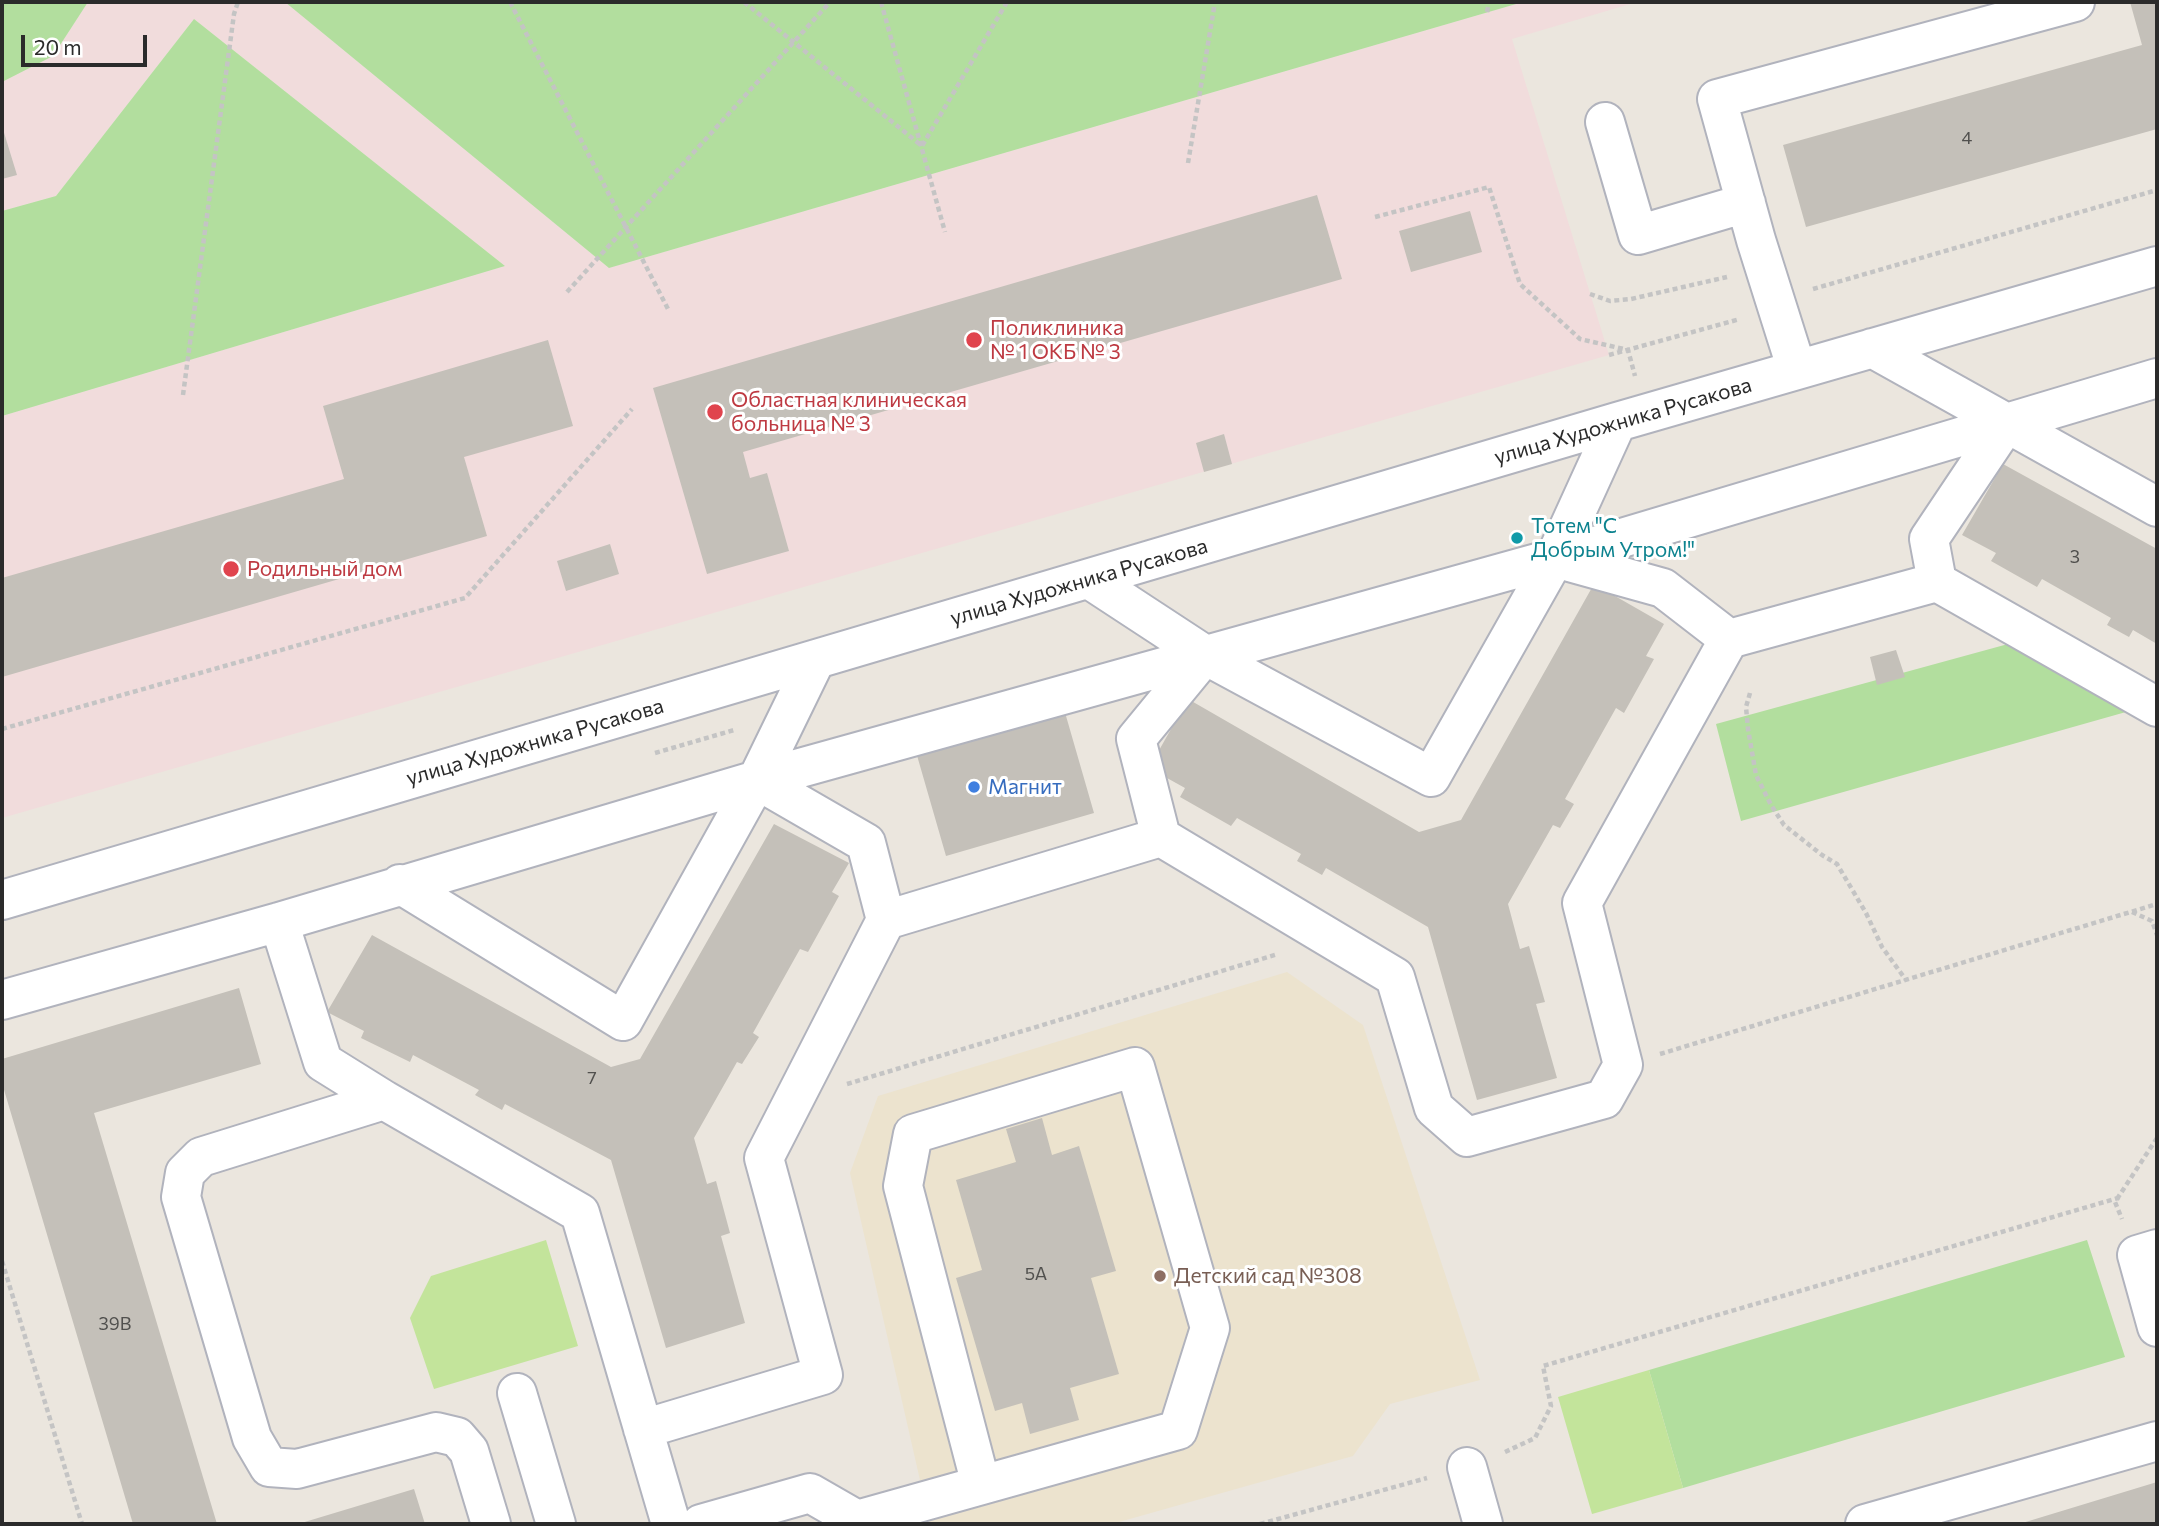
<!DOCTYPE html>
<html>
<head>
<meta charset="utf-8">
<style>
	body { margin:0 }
	#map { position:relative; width:2159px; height:1526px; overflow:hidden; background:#ebe6de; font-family:Commissioner,sans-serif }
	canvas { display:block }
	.frame { position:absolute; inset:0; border:4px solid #2b2b2b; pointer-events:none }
	.scale { position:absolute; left:21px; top:35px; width:126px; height:32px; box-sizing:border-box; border:4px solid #2b2b2b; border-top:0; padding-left:9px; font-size:21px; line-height:24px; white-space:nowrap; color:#2b2b2b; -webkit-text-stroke:5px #fff; paint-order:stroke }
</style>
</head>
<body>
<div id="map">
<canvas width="2159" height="1526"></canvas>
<div class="frame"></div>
<div class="scale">20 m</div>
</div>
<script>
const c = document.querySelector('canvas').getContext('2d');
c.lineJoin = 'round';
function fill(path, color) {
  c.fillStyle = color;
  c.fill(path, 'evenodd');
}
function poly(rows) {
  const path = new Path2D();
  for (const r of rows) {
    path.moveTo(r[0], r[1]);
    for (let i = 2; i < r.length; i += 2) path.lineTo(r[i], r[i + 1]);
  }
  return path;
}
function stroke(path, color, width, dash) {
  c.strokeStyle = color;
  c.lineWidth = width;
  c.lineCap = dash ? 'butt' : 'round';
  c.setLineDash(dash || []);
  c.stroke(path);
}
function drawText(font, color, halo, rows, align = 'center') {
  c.font = font + ' Commissioner,sans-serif';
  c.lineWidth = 6;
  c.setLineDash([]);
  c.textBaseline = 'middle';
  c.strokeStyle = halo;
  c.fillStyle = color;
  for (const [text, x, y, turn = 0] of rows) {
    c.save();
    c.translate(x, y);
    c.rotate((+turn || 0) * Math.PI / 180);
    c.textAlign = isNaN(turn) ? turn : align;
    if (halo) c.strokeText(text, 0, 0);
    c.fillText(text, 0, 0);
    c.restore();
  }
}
fill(poly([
	[1287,972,1363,1025,1480,1380,1390,1404,1353,1456,1112,1524,930,1524,850,1173,878,1096]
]), '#ece3ce');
fill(poly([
	[88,2,285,2,609,268,1523,2,1637,2,1512,39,1609,355,2,818,2,416,505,266,194,19,56,196,2,211,2,82,53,56]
]), '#f1dcdc');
fill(poly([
	[2,2,88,2,53,56,2,82],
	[285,2,1523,2,609,268],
	[194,19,505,266,2,416,2,211,56,196],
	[2019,641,2133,710,1741,821,1716,724],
	[2087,1240,2125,1357,1683,1488,1649,1370]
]), '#b2de9e');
fill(poly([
	[546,1240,578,1346,434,1389,410,1318,431,1276],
	[1649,1370,1683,1488,1592,1514,1558,1397]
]), '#c3e49b');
fill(poly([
	[2130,2,2157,2,2157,129,1806,227,1783,145,2142,45],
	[2,126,17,175,2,179],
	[1317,195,1342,279,743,452,750,478,767,473,789,551,707,574,653,388],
	[1470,211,1482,252,1411,272,1399,231],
	[548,340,573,426,464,457,487,536,2,677,2,578,344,479,323,406],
	[1224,434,1232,464,1204,472,1196,443],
	[2003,464,2157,549,2157,644,2133,630,2129,637,2107,625,2111,618,2042,579,2037,587,1991,561,1996,553,1962,535],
	[610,544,619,574,566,591,557,561],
	[1594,584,1664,624,1646,656,1654,659,1624,713,1616,708,1565,799,1574,804,1560,828,1553,825,1508,904,1520,949,1529,946,1545,1002,1536,1004,1557,1078,1477,1100,1428,927,1326,868,1322,875,1297,861,1301,854,1237,818,1231,826,1180,797,1185,788,1149,768,1188,699,1419,832,1461,820],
	[1896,650,1905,677,1877,685,1870,657],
	[1064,709,1094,813,946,856,916,752],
	[774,824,849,863,832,892,839,896,808,952,800,949,753,1033,759,1037,742,1064,737,1062,694,1138,707,1184,716,1181,730,1233,721,1236,745,1323,666,1348,611,1160,505,1104,502,1110,475,1095,479,1090,413,1055,410,1062,361,1038,364,1031,327,1012,372,935,611,1067,640,1059],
	[239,988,261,1064,94,1113,217,1524,133,1524,2,1083,2,1059],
	[1042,1118,1052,1155,1079,1146,1116,1271,1091,1278,1119,1374,1070,1388,1079,1420,1030,1434,1022,1403,995,1411,956,1278,982,1270,956,1180,1016,1162,1006,1129],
	[2157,1482,2157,1524,2019,1524],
	[414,1489,425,1524,298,1524]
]), '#c4c0b9');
const minor = poly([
	[1605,122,1638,235,1746,203],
	[1872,348,2157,507],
	[1797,370,1756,240,1717,99,2075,2],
	[1089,579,1205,655,1431,777,1555,558,1617,422],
	[1937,582,1929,539,2006,424],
	[1729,639,1937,582,2157,707],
	[757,780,866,843,886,920],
	[1161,837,1136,739,1205,655],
	[400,884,623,1021,757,780,816,659],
	[2,900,1617,422,2157,266],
	[279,922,323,1062,384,1100],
	[2,1000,279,922,757,780,1555,558,2157,378],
	[2157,1249,2137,1255,2157,1327],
	[517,1393,556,1524],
	[643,1429,823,1375,764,1158,886,920,1161,837,1395,977,1434,1108,1467,1137,1604,1099,1623,1065,1582,903,1729,639,1663,588,1555,558],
	[1467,1467,1483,1524],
	[857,1520,1178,1430,1210,1328,1135,1067,913,1134,903,1186,981,1485],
	[491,1524,469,1451,457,1437,436,1432,297,1469,269,1467,252,1438,181,1197,185,1173,201,1157,384,1100,580,1213,671,1524],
	[701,1524,810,1493,857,1520,858,1524],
	[1865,1524,2157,1441]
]);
stroke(minor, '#b1b3bd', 42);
stroke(poly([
	[510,2,669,311],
	[744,2,922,146,1007,2],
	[881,2,945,232],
	[1487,12,1489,2],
	[1188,163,1215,2],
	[1375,217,1489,187,1520,284,1580,339,1628,350,1635,376],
	[1813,289,2157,190],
	[567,292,830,2],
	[1590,294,1610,301,1631,299,1727,277],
	[1609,355,1740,319],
	[183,395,234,14,238,2],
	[1750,693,1746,707,1748,729,1756,775,1771,805,1784,825,1822,855,1837,864,1866,913,1882,947,1906,980],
	[2,729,465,598,632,409],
	[655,753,734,730],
	[2132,912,2152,921,2157,935],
	[1660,1054,2157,904],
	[847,1084,1278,954],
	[2117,1199,2157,1138],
	[2,1261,82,1524],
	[1505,1452,1535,1438,1551,1406,1543,1366,2118,1198,2115,1202,2122,1219],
	[1260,1524,1427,1478]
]), '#c4c4c4', 4.5, [5, 3.5]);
stroke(minor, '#fff', 38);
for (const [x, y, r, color] of [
	[974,340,9,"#e0444e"],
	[715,412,9,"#e0444e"],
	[1517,538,7,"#0f9aa8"],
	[231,569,9,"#e0444e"],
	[974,787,7,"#3f7fe0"],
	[1160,1276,7,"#8d6e63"]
]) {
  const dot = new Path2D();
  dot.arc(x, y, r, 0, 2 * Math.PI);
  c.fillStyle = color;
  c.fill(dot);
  stroke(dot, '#fff', 2.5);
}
drawText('18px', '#51504e', null, [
	["4",1967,138],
	["3",2075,557],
	["7",592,1078],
	["5А",1036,1274],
	["39В",115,1324]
]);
drawText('21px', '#be3a42', '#fff', [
	["Поликлиника",990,328],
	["№ 1 ОКБ № 3",990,352],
	["Областная клиническая",731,400],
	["больница № 3",731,424],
	["Родильный дом",247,569]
], 'left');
drawText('21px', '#2b2b2b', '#fff', [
	["улица Художника Русакова",1623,421,-16],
	["улица Художника Русакова",1079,582,-16],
	["улица Художника Русакова",535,742,-16]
]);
drawText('21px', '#0d838f', '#fff', [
	["Тотем \"С",1531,526],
	["Добрым Утром!\"",1531,550]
], 'left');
drawText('21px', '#366cbe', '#fff', [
	["Магнит",988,787]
], 'left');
drawText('21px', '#785e54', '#fff', [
	["Детский сад №308",1174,1276]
], 'left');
</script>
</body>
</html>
